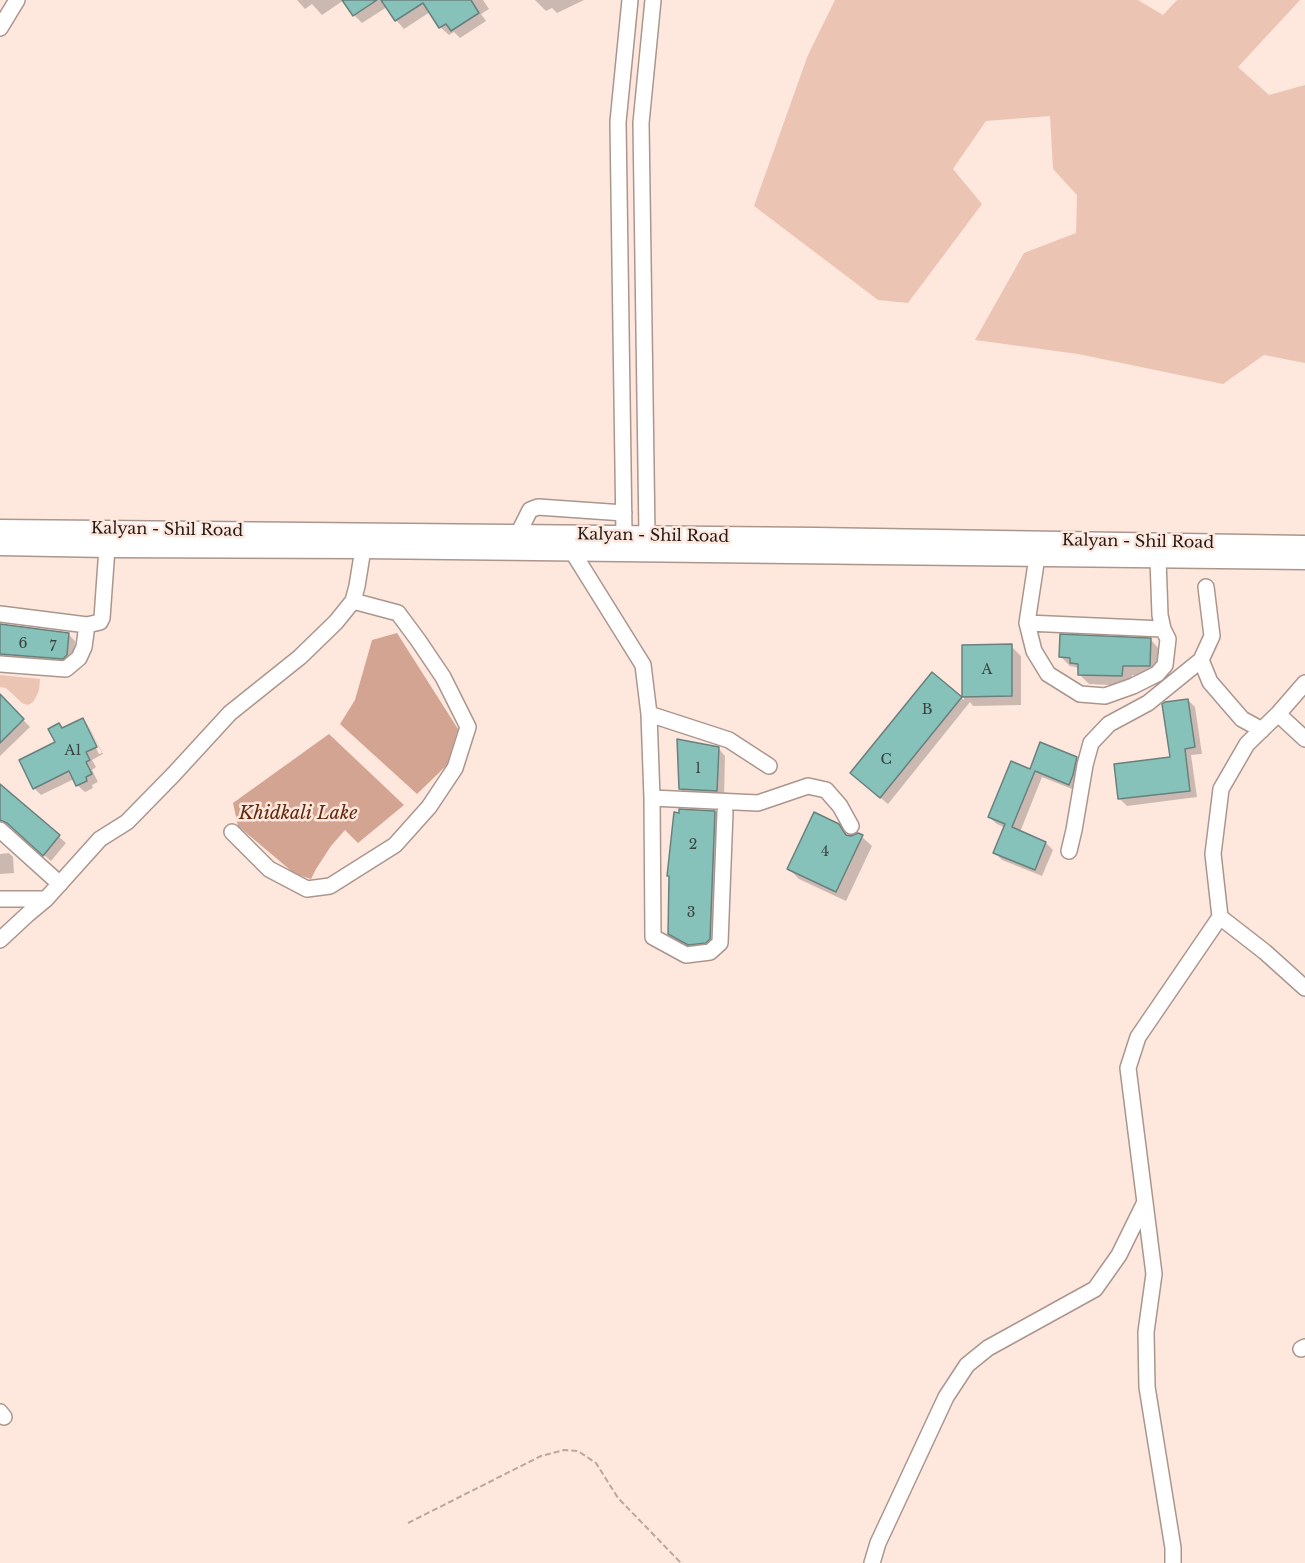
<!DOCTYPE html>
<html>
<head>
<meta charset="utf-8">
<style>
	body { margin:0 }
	canvas { display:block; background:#fee7dd }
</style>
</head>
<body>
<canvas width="1305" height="1563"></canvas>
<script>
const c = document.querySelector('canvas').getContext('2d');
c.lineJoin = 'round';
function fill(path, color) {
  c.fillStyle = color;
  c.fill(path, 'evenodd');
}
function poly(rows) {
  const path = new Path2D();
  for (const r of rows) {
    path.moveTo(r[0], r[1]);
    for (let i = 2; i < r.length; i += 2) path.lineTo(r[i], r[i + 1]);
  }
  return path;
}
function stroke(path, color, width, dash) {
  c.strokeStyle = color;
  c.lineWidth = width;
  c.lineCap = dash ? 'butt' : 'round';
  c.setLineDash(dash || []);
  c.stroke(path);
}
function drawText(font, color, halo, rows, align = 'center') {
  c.font = font + ' "Libre Baskerville",serif';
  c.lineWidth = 5;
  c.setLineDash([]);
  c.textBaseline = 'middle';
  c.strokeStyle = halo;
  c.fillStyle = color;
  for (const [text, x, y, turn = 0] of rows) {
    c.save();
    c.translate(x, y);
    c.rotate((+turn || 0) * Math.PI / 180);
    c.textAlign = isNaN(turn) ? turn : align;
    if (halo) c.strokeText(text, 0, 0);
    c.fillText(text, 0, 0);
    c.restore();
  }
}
fill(poly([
	[835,0,1138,0,1163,15,1177,0,1300,0,1238,67,1269,95,1305,85,1305,363,1264,355,1223,384,1078,354,975,340,1024,253,1076,233,1077,195,1053,169,1050,116,986,121,953,169,982,204,908,303,878,300,754,206,808,55],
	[0,675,40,679,39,690,36,697,33,702,28,705,22,703,6,688,0,687]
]), '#ebc4b4');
fill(poly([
	[397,633,458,729,447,765,417,794,340,724,355,700,372,640],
	[329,734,404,805,358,843,345,830,331,846,316,869,311,879,295,874,238,826,233,803]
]), '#d3a491');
fill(poly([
	[297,0,483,0,489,9,481,14,486,21,460,38,454,32,449,35,440,27,430,12,404,29,396,20,387,7,362,23,354,15,344,0,322,15,312,4,305,9],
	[535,0,584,0,557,13,552,8,546,11],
	[0,625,68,634,75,641,74,663,0,665],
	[1151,640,1160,650,1160,675,1132,675,1131,686,1089,684,1079,674,1079,670,1076,667,1070,666,1061,657],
	[963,646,1011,646,1021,656,1021,705,973,706,970,702,888,804,859,780,932,674,964,700],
	[0,696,30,727,0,756],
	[1188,700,1195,707,1202,754,1191,755,1197,797,1127,806,1120,799,1172,758],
	[82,719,89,727,103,754,92,760,96,767,92,770,98,782,92,785,93,788,85,792,77,785,74,779,41,795,34,788,63,729],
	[85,726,88,726,102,753,99,754],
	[718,748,725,756,724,798,687,796,680,789],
	[1076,758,1084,765,1077,791,1042,777,1020,832,1046,843,1053,850,1042,876,1002,860,995,853,1005,828,997,824,989,817,1030,771],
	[0,786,66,843,51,861,15,830,10,827,4,828,0,824],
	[715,812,725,822,720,948,698,954,679,943,669,933],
	[838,825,849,837,858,834,862,837,872,846,846,901,799,879,789,869],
	[9,853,13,857,14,873,0,874,0,854]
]), '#0003');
const building = poly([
	[342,0,377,0,353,16,342,0],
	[381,0,471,0,479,13,451,31,446,24,439,28,423,3,395,21,381,0],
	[0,624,69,633,67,655,63,659,0,654,0,624],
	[1060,634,1151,638,1150,666,1123,666,1122,676,1078,675,1078,664,1070,663,1070,658,1059,657,1060,634],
	[1012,644,1012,696,962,697,962,645,1012,644],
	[932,672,962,697,880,798,850,773,932,672],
	[0,694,24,719,0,743,0,694],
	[1188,699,1195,747,1185,749,1190,791,1118,799,1114,764,1170,757,1162,704,1165,702,1188,699],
	[83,718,97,747,86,752,90,760,86,762,92,774,86,777,87,781,76,786,69,771,33,789,19,760,55,742,48,729,59,723,62,728,83,718],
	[677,739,719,747,717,791,679,789,677,739],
	[1040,742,1077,757,1073,775,1069,785,1035,771,1012,827,1046,842,1035,870,993,853,1005,824,988,817,1011,761,1030,769,1040,742],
	[0,784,60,835,43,856,7,823,0,820,0,784],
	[679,809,715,811,710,939,706,943,688,945,668,934,669,876,667,876,674,812,679,813,679,809],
	[814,812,839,824,846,835,851,836,858,833,863,835,836,892,787,869,814,812]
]);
fill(building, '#86c1ba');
stroke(building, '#69817e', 1.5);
const minor = poly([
	[0,28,17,0],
	[518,534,530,510,538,507,624,513],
	[624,535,618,122,630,0],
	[647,536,641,123,653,0],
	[572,551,643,665,649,714,729,740,769,766],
	[1037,557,1027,623,1034,651,1048,674,1080,694,1105,696,1133,686,1157,674,1165,665,1168,639,1163,629,1160,615,1158,559],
	[0,614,87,625,100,622,102,618,107,548],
	[1027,623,1163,629],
	[1201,660,1210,682,1242,719,1262,730],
	[0,664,66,669,79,658,84,647,87,625],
	[649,714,652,798,653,937,686,955,710,952,720,943,725,812],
	[1278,714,1305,739],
	[652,798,758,803,808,786,826,790,840,806,851,826],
	[0,830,60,884],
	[232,832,269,869,307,889,330,886,395,845,429,807,455,768,468,727,443,677,418,640,398,613,353,601],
	[1069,851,1074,830,1085,765,1091,743,1109,724,1148,703,1201,660,1212,636,1206,587],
	[0,899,46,899],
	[1220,917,1265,952,1305,988],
	[0,940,28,914,46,899,100,839,127,822,173,775,230,713,300,657,336,622,353,601,357,586,363,549,363,538],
	[1301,1349,1305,1347],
	[0,1412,4,1417],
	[872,1563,878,1543,946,1397,967,1365,988,1348,1095,1289,1119,1255,1145,1202],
	[1173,1563,1173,1548,1147,1387,1146,1332,1154,1274,1128,1068,1138,1037,1220,917,1213,854,1221,789,1247,744,1278,714,1305,683]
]);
const major = poly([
	[0,529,815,537,1305,545],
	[0,546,107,548,363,549,1305,560]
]);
stroke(minor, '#ab968e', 18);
stroke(major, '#ab968e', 21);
stroke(poly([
	[408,1523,541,1456,564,1450,578,1451,596,1463,618,1498,681,1563]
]), '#baa79f', 2, [6, 3]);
stroke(minor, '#fff', 15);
stroke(major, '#fff', 18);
drawText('14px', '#3a433f', null, [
	["6",23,644],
	["7",53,647],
	["A",987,670],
	["B",927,710],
	["A1",73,751],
	["C",886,760],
	["1",698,769],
	["2",693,845],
	["4",825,852],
	["3",691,913]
]);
drawText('16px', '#211916', '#fee7dd', [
	["Kalyan - Shil Road",167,530,1],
	["Kalyan - Shil Road",653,536,1],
	["Kalyan - Shil Road",1138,542,1]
]);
drawText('italic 18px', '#62280d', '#fee7dd', [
	["Khidkali Lake",298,814]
]);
</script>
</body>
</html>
